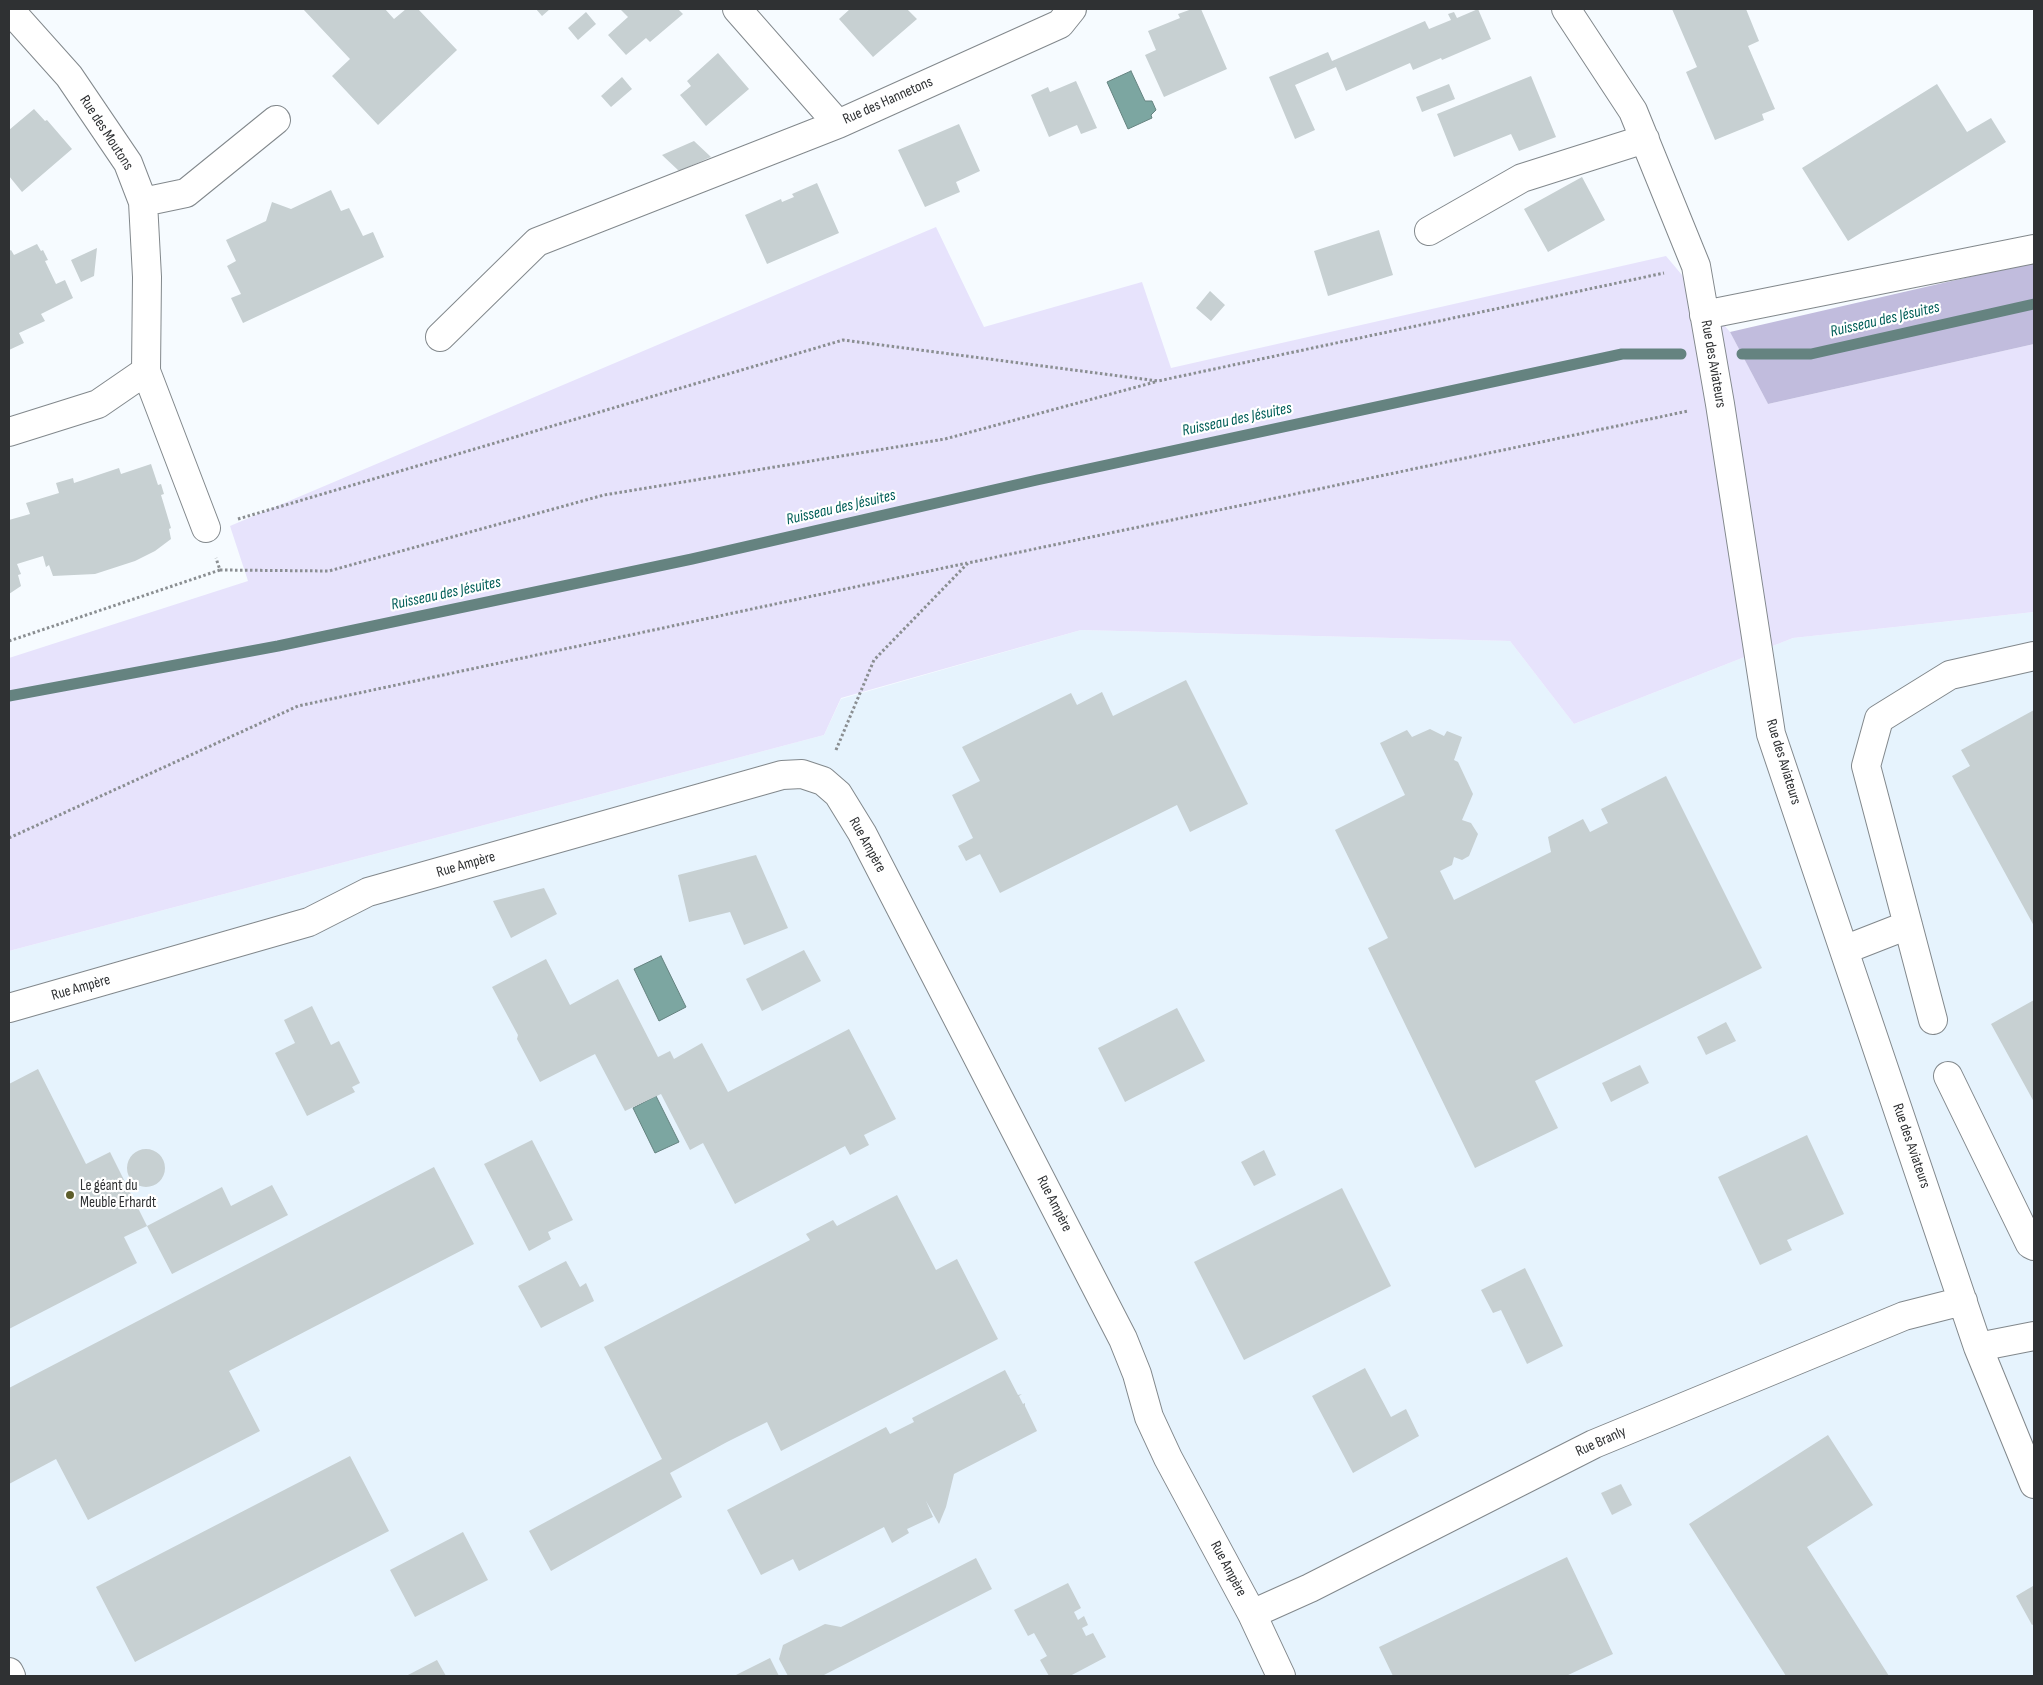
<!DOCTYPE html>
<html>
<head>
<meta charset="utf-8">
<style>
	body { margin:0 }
	#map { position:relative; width:2043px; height:1685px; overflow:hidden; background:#f6fbff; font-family:"Sofia Sans Condensed",sans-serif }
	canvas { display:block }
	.frame { position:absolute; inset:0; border:10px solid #2f3133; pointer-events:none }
</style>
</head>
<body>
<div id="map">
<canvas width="2043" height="1685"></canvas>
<div class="frame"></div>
</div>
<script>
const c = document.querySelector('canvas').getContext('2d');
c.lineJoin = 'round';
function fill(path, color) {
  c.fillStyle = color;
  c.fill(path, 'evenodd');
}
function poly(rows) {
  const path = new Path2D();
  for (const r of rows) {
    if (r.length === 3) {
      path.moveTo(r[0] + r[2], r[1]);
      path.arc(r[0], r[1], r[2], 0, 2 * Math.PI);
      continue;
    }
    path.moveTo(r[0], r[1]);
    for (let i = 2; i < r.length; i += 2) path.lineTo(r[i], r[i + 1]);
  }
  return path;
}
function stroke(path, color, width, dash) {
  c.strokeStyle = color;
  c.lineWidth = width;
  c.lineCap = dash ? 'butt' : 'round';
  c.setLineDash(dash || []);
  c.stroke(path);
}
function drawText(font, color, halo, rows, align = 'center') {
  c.font = font + ' "Sofia Sans Condensed",sans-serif';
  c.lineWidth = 4.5;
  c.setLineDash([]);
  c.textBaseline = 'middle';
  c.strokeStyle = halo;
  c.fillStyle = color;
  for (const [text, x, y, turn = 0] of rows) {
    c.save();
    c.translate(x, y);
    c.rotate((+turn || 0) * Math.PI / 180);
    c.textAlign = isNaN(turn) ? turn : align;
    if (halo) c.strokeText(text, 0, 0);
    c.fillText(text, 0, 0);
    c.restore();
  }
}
fill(poly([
	[2034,612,2034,1676,9,1676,9,951,824,735,841,699,1081,630,1510,641,1574,724,1793,638]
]), '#e6f3fd');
fill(poly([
	[936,227,984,327,1142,282,1171,368,1666,256,1730,332,1768,404,2034,344,2034,612,1793,638,1574,724,1510,641,1081,630,841,698,824,735,9,951,9,658,248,581,230,526]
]), '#e7e3fc');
fill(poly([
	[2034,262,2034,344,1768,404,1730,332]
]), '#c1bcdd');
const water = poly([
	[1131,71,1145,101,1152,101,1156,110,1151,115,1152,118,1128,129,1107,82,1131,71],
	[661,956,686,1007,659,1021,634,969,661,956],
	[656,1096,679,1142,655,1153,633,1108,656,1096]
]);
fill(water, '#7ca6a1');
stroke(water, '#658380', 1);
stroke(poly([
	[1742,354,1811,354,2034,304],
	[9,696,278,646,692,559,1037,480,1622,354,1681,354]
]), '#658380', 11);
fill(poly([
	[303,9,385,9,394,19,406,9,418,9,457,50,378,125,332,76,350,59],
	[536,9,550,9,542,16],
	[620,9,678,9,683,14,650,42,646,38,626,55,608,35,628,17],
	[850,9,907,9,917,19,873,57,839,19],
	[1192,9,1201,9,1227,69,1164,97,1145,55,1156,50,1148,31,1180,18,1178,14],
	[1478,9,1491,39,1442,60,1441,58,1413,70,1410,63,1346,91,1336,67,1295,85,1315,130,1295,139,1269,77,1328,52,1332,61,1425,21,1429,29,1451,20,1448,14,1454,12,1457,18],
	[1672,9,1746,9,1759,41,1748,46,1775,109,1762,114,1764,120,1715,140,1686,72,1697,67],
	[586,12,596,24,578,40,568,28],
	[718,53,749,89,706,126,680,95,691,86,687,81],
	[1531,76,1556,137,1519,151,1511,134,1454,157,1437,114],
	[622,77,632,89,611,107,601,96],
	[1076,81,1097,128,1081,134,1077,125,1049,137,1031,95,1048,87,1050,92],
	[1449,84,1455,99,1422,112,1416,97],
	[1937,84,1967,132,1991,118,2006,142,1848,241,1802,168],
	[34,109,45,121,47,120,72,149,22,192,9,176,9,152,10,150,9,148,9,130],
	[959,124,980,171,956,182,960,192,925,207,898,150],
	[694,141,711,157,679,171,662,155],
	[1582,177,1605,220,1548,252,1524,209],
	[817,183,839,233,767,264,745,215,781,199,782,202,794,197,792,194],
	[331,190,341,211,349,208,363,236,373,232,384,257,243,323,231,298,241,294,227,266,236,261,226,240,266,221,272,202,291,209],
	[1379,230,1393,275,1328,296,1314,251],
	[37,244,41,251,43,250,48,260,45,261,56,284,65,280,73,298,41,314,45,321,19,333,24,343,9,350,9,251,11,250,14,255],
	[97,248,94,276,81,282,71,260],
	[1210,291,1225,305,1211,321,1196,308],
	[151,464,158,485,161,484,164,494,161,495,171,528,169,529,171,539,155,551,135,561,95,574,53,576,49,565,46,567,43,556,17,564,21,574,18,575,21,586,9,594,9,520,30,514,26,503,59,493,56,483,73,478,74,483,119,468,121,474],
	[1186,680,1248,804,1190,832,1177,805,1000,893,980,854,966,861,958,846,973,838,952,795,980,781,962,747,1071,693,1077,705,1102,692,1113,716],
	[2034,710,2034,926,1952,776,1970,766,1961,750],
	[1430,729,1444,736,1447,731,1462,737,1454,760,1458,762,1473,794,1462,820,1471,823,1478,834,1469,856,1462,860,1454,857,1452,865,1440,871,1454,900,1551,852,1548,837,1583,819,1590,832,1608,823,1601,809,1666,776,1762,968,1535,1081,1558,1128,1475,1168,1368,948,1388,938,1335,830,1405,795,1380,743,1407,730,1412,737],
	[756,855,788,928,744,945,730,912,689,922,678,875],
	[544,888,557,914,511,938,493,901],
	[804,950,821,981,762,1011,746,979],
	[546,959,570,1005,618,979,658,1057,670,1051,674,1059,702,1043,728,1092,849,1029,896,1119,864,1135,869,1145,850,1155,845,1146,735,1204,703,1143,690,1150,661,1094,625,1111,595,1054,540,1082,517,1039,518,1035,492,987],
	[2034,1000,2034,1102,1991,1024],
	[312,1006,331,1045,339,1041,360,1083,352,1087,355,1092,307,1116,275,1053,295,1043,284,1020],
	[1177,1008,1205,1061,1125,1102,1098,1048],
	[1726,1022,1736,1041,1706,1055,1697,1037],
	[1640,1065,1649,1083,1611,1102,1602,1083],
	[38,1069,86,1164,110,1152,147,1226,222,1187,231,1206,272,1185,288,1215,172,1274,147,1226,124,1237,137,1263,9,1329,9,1084],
	[1807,1135,1844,1214,1787,1240,1792,1250,1760,1265,1718,1177],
	[532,1140,573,1220,548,1232,551,1239,529,1251,484,1164],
	[146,1168,19],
	[1264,1150,1276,1175,1254,1186,1241,1162],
	[434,1167,474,1244,229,1371,260,1431,88,1520,56,1459,9,1484,9,1388],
	[1342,1188,1391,1286,1244,1360,1194,1262],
	[897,1195,936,1270,957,1259,998,1339,781,1451,767,1422,727,1442,670,1473,682,1497,551,1571,529,1531,662,1459,604,1347,810,1240,806,1234,833,1220,837,1226],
	[566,1261,580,1287,586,1283,594,1301,541,1328,518,1286],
	[1525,1268,1563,1346,1527,1364,1501,1310,1493,1313,1481,1290],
	[1365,1368,1391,1417,1406,1409,1419,1436,1353,1473,1312,1396],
	[1005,1370,1018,1395,1022,1394,1019,1396,1023,1404,1025,1403,1025,1406,1037,1431,954,1474,946,1507,939,1524,926,1501,933,1517,907,1529,909,1533,892,1543,884,1527,799,1571,793,1559,761,1575,727,1510,886,1427,890,1434,914,1422,912,1418],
	[1828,1435,1873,1505,1807,1547,1889,1676,1786,1676,1689,1524],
	[350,1456,389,1531,135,1662,96,1587],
	[1621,1484,1632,1505,1612,1515,1601,1493],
	[463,1532,488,1580,415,1617,390,1570],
	[1567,1557,1613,1654,1566,1676,1393,1676,1379,1647],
	[976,1558,992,1589,822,1676,788,1676,779,1659,783,1645,825,1624,841,1627],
	[1068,1583,1081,1608,1074,1612,1078,1620,1084,1616,1088,1625,1082,1628,1086,1636,1093,1633,1106,1657,1070,1676,1049,1676,1040,1660,1047,1656,1034,1633,1028,1636,1014,1610],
	[2033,1586,2034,1624,2032,1625,2016,1596],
	[770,1658,779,1676,734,1676],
	[437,1660,446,1676,406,1676]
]), '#c7d0d2');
const minor = poly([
	[9,9,69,76,128,163,143,202,147,277,146,371,206,528],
	[737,9,838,124,1060,24,1072,9],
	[1566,9,1633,111,1696,266,1720,404,1771,734,1978,1347,2034,1484],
	[143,202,186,193,276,120],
	[1429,231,1522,178,1645,139],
	[1704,315,2034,249],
	[440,337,537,242,838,124],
	[9,432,98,404,146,371],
	[1844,950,1908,925],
	[9,1008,309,922,368,892,782,775,802,774,823,781,838,794,862,833,1123,1339,1137,1374,1149,1417,1168,1458,1252,1614,1281,1676],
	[1933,1020,1866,766,1879,719,1950,675,2034,656],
	[1948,1076,2030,1244,2034,1246],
	[1978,1347,2034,1336],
	[1252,1614,1310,1588,1594,1444,1904,1316,1963,1301],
	[9,1672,11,1676]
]);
stroke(minor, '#82888c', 30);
stroke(poly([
	[238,519,843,340,1158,381,1664,273],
	[220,570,329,571,604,495,945,439,1155,382],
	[9,641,220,570,216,558],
	[836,750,874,660,968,563,1688,411],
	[9,838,298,706,967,563]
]), '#8a8e91', 3, [2.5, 2.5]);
stroke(minor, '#fff', 28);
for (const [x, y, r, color] of [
	[70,1195,5,"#5d5d2a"]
]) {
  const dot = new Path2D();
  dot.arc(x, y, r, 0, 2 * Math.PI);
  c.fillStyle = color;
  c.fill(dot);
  stroke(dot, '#fff', 2);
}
drawText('15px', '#2f3133', '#fff', [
	["Rue des Hannetons",888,101,-24],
	["Rue des Moutons",106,133,57],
	["Rue des Aviateurs",1713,364,80],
	["Rue des Aviateurs",1783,762,73],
	["Rue Ampère",867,845,61],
	["Rue Ampère",466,865,-16],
	["Rue Ampère",81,988,-16],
	["Rue des Aviateurs",1911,1146,71],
	["Rue Ampère",1054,1204,63],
	["Rue Branly",1601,1442,-24],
	["Rue Ampère",1228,1569,62]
]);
drawText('15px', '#2f3133', '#fff', [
	["Le géant du",80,1186],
	["Meuble Erhardt",80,1203]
], 'left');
drawText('italic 16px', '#005e58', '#fff', [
	["Ruisseau des Jésuites",1885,320,-13],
	["Ruisseau des Jésuites",1237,420,-12],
	["Ruisseau des Jésuites",841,508,-13],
	["Ruisseau des Jésuites",446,594,-12]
]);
</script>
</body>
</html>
